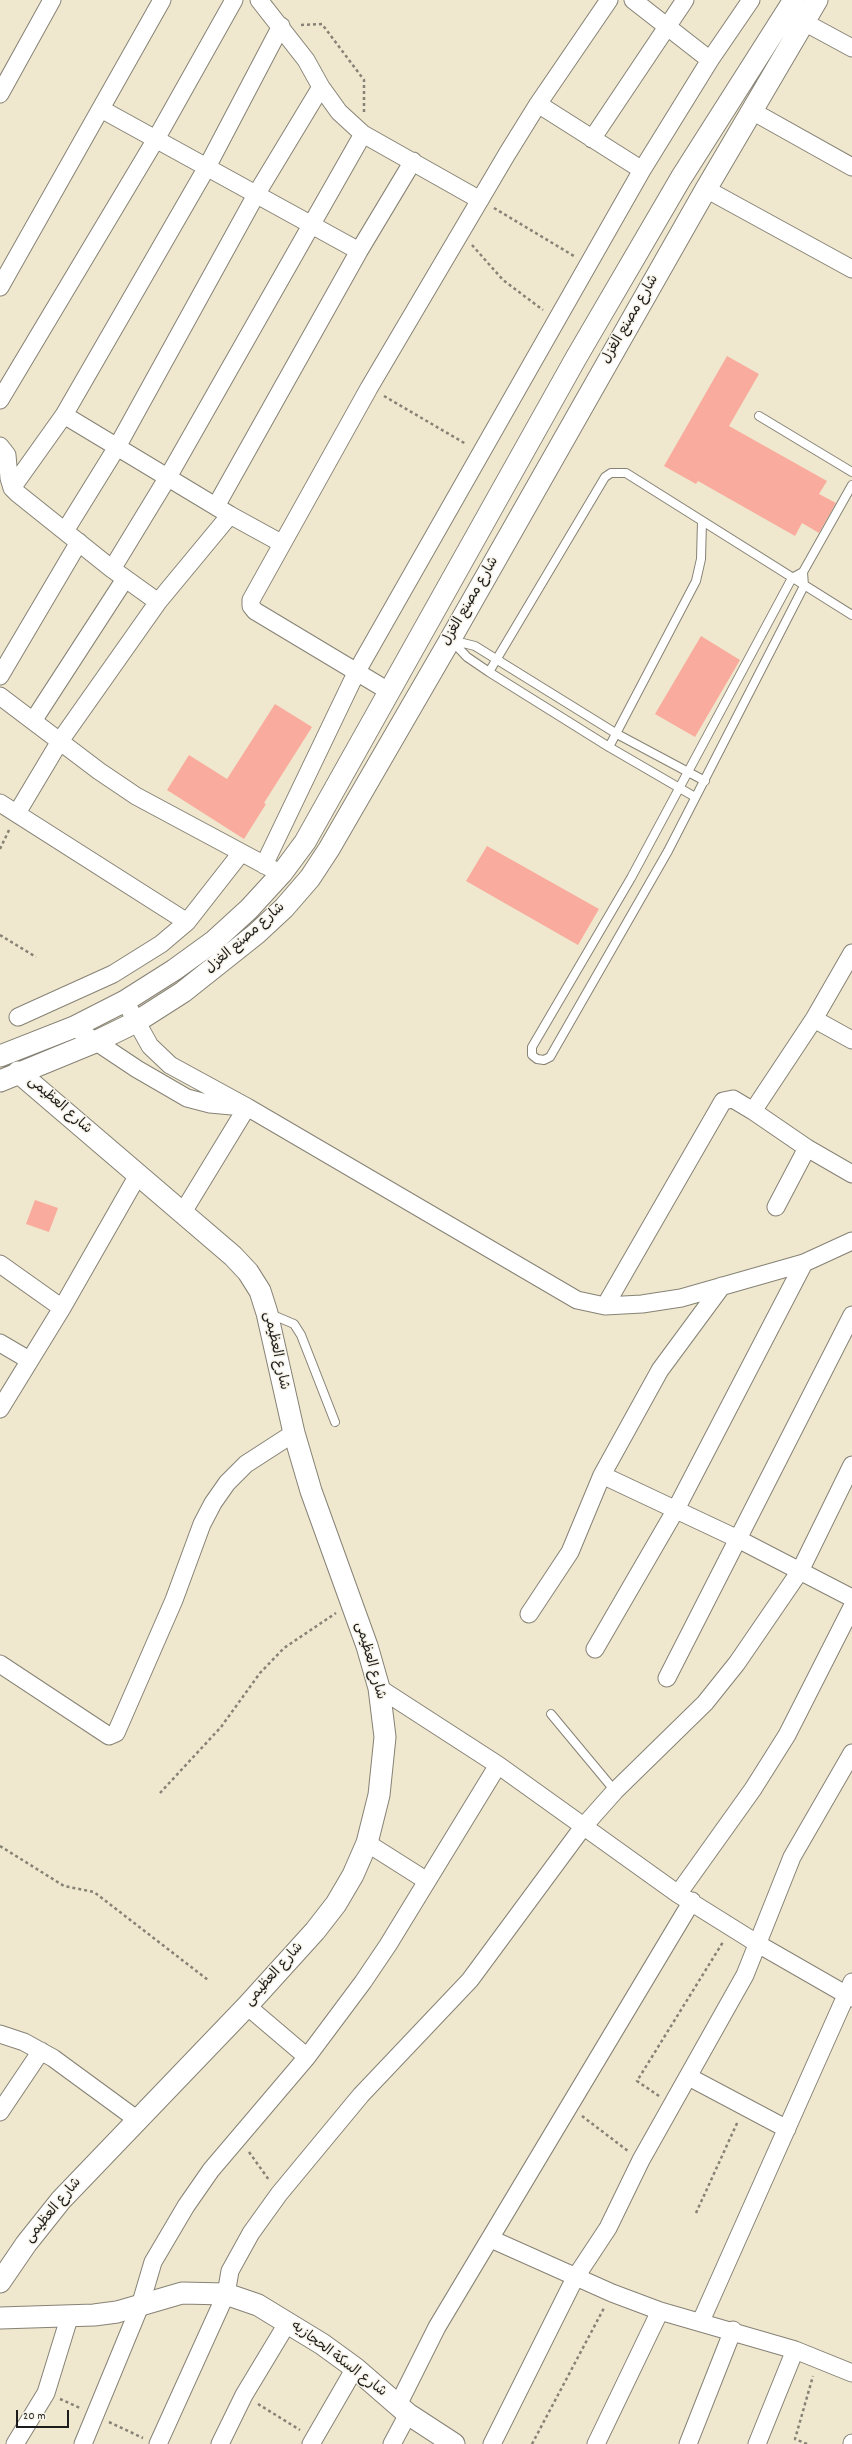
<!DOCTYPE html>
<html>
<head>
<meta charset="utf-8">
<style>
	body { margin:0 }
	#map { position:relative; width:852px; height:2444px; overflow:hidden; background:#efe7ce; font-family:Dekko,sans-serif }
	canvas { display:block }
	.scale { position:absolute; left:16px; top:2410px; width:53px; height:18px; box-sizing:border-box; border:2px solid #1c1c1c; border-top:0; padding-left:5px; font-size:12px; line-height:14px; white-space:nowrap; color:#1c1c1c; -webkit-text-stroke:3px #f7f3e8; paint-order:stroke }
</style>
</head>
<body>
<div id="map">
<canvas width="852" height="2444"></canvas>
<div class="scale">20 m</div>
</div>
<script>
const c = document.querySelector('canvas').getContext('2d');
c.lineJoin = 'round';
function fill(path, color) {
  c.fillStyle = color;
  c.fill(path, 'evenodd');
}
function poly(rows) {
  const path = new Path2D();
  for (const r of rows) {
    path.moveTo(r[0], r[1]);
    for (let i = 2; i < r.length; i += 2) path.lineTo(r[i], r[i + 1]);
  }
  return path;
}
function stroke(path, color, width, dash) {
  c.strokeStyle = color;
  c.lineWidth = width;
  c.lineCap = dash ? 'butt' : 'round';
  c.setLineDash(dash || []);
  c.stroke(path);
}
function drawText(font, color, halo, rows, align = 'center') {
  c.font = font + ' Dekko,"Playpen Sans Arabic",sans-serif';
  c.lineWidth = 3;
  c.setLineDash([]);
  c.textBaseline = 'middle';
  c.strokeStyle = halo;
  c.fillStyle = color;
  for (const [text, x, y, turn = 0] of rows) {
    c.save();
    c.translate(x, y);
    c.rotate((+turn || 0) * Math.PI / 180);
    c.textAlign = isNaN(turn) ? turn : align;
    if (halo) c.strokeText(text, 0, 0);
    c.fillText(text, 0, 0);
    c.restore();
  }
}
fill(poly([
	[727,356,759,374,729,426,827,481,819,494,836,503,819,533,802,523,795,536,698,481,696,484,664,466],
	[701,636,740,660,695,737,655,714],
	[275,704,312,727,264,803,266,804,244,839,167,790,189,755,227,779],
	[487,846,599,909,578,945,466,881],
	[35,1200,58,1208,49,1232,26,1224]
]), '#f9ac9d');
const service = poly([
	[759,416,852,472],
	[803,572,804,586,668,851,550,1057,544,1060,537,1059,532,1055,532,1047,631,878,792,578,803,572,852,485],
	[451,640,467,657,489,672,609,747,695,797],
	[451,640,475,646,617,734,705,781],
	[489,672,605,477,611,473,626,473,852,615],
	[609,747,696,581,701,559,702,521],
	[268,1313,294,1324,301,1335,335,1422],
	[551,1714,615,1791]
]);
const minor = poly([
	[259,0,306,60,321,87,339,112,363,134,480,200],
	[633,0,710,60],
	[804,22,852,48],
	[0,94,52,0],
	[538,104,642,170],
	[101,109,359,251],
	[752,111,852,167],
	[592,139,685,0],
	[706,189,852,269],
	[0,287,162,0],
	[0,400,156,139,234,0],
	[64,415,230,515,281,543],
	[0,446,7,455,9,478,12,488,17,493,112,569,158,602],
	[12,488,64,415,207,167,281,26],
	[216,506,359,251,413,161],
	[65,531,117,447,257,193,321,87],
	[112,569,168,477,363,134],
	[0,676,79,542],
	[390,692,255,611,251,606,251,600,369,388,507,154,538,104,609,0],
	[0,696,99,771,136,796,274,870],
	[33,721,125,579],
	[0,803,187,922],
	[17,813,60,741,158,602,230,515],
	[264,865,357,671,642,170,710,60,751,0],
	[125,1001,150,1046,170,1065,247,1107,577,1300,605,1306,642,1304,681,1298,804,1263,852,1241],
	[18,1017,113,974,161,944,187,922,241,853],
	[814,1019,852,1040],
	[74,1027,137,1069,187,1098,210,1104,243,1107],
	[753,1111,814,1019,852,953],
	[776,1207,807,1148],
	[183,1212,247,1107],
	[0,1264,62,1308],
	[605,1306,723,1101,733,1099,753,1111,807,1148,852,1174],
	[0,1343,29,1360],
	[0,1409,62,1308,138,1175],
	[602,1475,738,1539,852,1598],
	[529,1614,570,1552,602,1475,660,1370,722,1286],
	[595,1649,675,1511,804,1263],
	[0,1664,109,1736,116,1733,174,1600,202,1524,213,1503,227,1483,246,1464,294,1433],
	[667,1678,852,1315],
	[379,1688,498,1765,678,1894,758,1944,852,1998],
	[367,1843,427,1881],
	[678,1894,753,1789,787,1735,852,1607],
	[247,2006,307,2057],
	[0,2034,24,2042,53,2058,139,2121],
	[689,2077,787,2129],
	[0,2112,41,2051],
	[491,2239,612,2293,660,2311,795,2350,852,2373],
	[701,2321,852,1982],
	[398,2405,437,2327,692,1901],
	[15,2444,46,2393,70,2315],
	[83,2444,140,2306,153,2262,186,2206,211,2170,307,2057,363,1982,388,1945,498,1765],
	[158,2444,226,2294,230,2271,251,2233,279,2194,361,2095,470,1980,583,1827,615,1791,705,1703,737,1663,800,1571,852,1465],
	[220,2444,244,2395,288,2322],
	[311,2444,355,2368],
	[392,2444,408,2414],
	[492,2444,575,2278,608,2228,641,2160,745,1975,792,1857,852,1753],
	[596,2444,660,2311],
	[688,2444,733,2330],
	[757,2444,795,2350],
	[852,2444,852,2443]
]);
const tertiary = poly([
	[0,1056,74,1027,125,1001,174,970,214,941,249,909,282,873,305,842,576,358,681,178,794,0],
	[0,1081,95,1042,136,1022,183,992,256,934,284,908,310,878,329,849,450,640,706,189,817,0],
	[0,2282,26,2244,61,2200,247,2006,315,1931,336,1904,353,1875,367,1843,379,1795,385,1737,379,1688,367,1646,311,1491,294,1433,267,1313,260,1291,248,1272,233,1256,18,1072],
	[0,2318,94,2315,117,2312,182,2293,226,2294,258,2305,322,2344,355,2368,408,2414,454,2444]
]);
stroke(service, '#868275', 10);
stroke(minor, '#868275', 19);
stroke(tertiary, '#868275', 23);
stroke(poly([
	[301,25,322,24,364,80,364,112],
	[494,208,574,256],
	[472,245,503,280,543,310],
	[384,396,466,444],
	[0,849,10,828],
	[0,935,36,957],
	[160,1793,221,1727,260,1673,284,1648,336,1613],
	[0,1846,64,1886,94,1892,208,1980],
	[659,2096,637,2081,723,1942],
	[582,2116,628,2151],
	[249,2152,269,2180],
	[696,2213,738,2121],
	[60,2399,80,2408],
	[258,2404,300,2430],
	[109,2422,143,2438],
	[532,2444,604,2308],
	[807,2444,795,2439,813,2376]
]), '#868275', 2.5, [3, 3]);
stroke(service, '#fff', 8);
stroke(minor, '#fff', 17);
stroke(tertiary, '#fff', 21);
drawText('14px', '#1c1c1c', '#f7f3e8', [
	["شارع مصنع الغزل",631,320,-60],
	["شارع مصنع الغزل",471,602,-60],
	["شارع مصنع الغزل",246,939,-41],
	["شارع العظيمى",59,1106,41],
	["شارع العظيمى",275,1351,78],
	["شارع العظيمى",369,1661,74],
	["شارع العظيمى",275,1975,-48],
	["شارع العظيمى",54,2211,-50],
	["شارع السكة الحجازيه",338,2360,37]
]);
</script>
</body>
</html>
